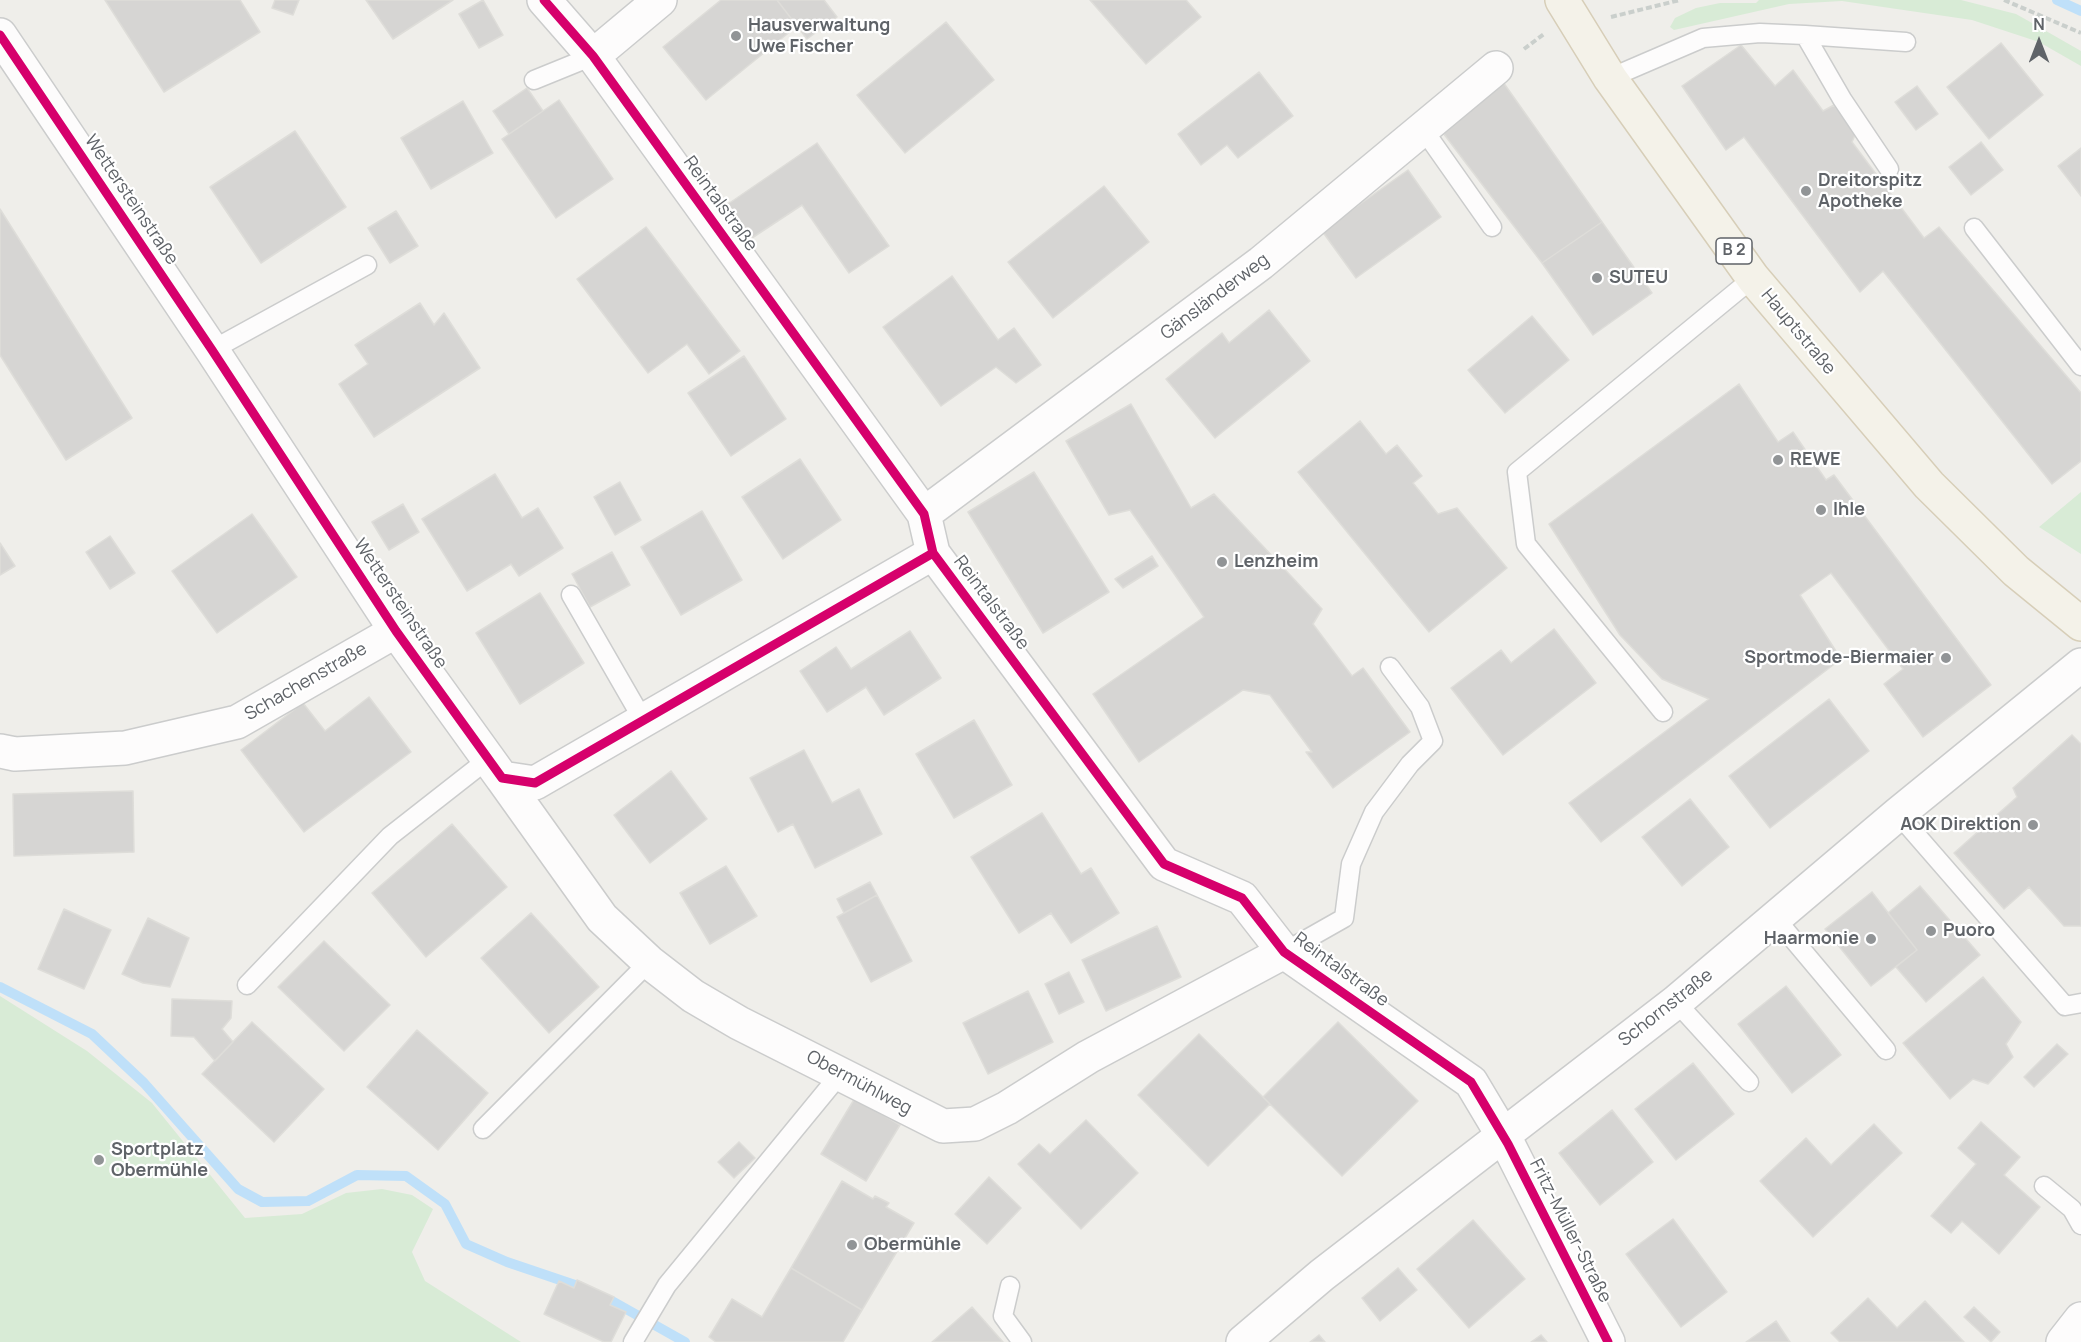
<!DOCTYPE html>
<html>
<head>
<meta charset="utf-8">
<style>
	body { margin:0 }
	#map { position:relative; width:2081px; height:1342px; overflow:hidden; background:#efeeea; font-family:Manrope,sans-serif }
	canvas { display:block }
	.north { position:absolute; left:2009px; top:12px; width:60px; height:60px; -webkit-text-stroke:4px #fff; paint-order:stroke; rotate:0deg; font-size:16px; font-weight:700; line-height:24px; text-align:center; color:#5f6368 }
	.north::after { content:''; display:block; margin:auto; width:21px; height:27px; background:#5f6368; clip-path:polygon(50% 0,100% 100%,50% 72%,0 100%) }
</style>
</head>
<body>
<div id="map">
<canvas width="2081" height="1342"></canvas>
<div class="north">N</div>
</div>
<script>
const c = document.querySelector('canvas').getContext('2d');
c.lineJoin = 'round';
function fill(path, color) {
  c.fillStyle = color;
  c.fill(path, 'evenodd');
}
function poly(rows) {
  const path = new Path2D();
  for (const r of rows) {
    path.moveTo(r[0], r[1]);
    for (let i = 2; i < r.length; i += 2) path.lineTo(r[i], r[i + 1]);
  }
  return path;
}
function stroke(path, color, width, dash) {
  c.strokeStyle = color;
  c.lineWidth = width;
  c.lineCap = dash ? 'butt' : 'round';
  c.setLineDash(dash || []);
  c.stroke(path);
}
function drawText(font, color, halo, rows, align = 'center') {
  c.font = font + ' Manrope,sans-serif';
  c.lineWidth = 4.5;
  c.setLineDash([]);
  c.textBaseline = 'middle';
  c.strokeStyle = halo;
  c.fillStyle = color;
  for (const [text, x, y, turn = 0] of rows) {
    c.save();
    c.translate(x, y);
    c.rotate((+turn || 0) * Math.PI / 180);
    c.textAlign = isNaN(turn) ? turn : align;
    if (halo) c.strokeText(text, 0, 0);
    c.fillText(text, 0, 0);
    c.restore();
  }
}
fill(poly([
	[1759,0,1961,0,2016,14,2032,23,2081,51,2081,66,2039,42,1972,20,1842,1,1789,4,1674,30,1670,27,1675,18,1696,8,1720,3,1756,3],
	[2081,492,2081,554,2039,527],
	[0,996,87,1051,152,1103,245,1218,302,1214,346,1193,382,1189,412,1195,433,1209,412,1252,425,1281,521,1342,0,1342]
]), '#d8ebd6');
stroke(poly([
	[2057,0,2081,11],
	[0,987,92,1034,144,1083,238,1189,262,1202,308,1201,357,1175,406,1176,445,1204,466,1244,507,1262,575,1285],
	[612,1301,685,1342]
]), '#bfe0f9', 10);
const building = poly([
	[105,0,240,0,260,32,164,92,105,0],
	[275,0,299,0,293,15,272,8,275,0],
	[366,0,453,0,393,39,366,0],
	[483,0,503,35,479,48,459,14,483,0],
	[721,0,777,0,797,26,706,100,663,47,721,0],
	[777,0,824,0,837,17,807,39,777,0],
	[1090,0,1186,0,1201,17,1146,64,1090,0],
	[946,22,994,80,905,153,857,95,946,22],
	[2001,43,2043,95,1989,139,1947,87,2001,43],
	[1741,45,1775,86,1793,70,1823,111,1834,105,1856,133,1852,142,1924,238,1939,227,2081,393,2081,461,2052,484,1883,271,1860,292,1744,137,1726,150,1682,86,1741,45],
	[1259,72,1293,116,1238,158,1227,145,1201,165,1178,134,1259,72],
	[1503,82,1602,222,1542,263,1440,129,1503,82],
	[1917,86,1938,114,1916,130,1895,102,1917,86],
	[527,88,543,111,509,134,493,111,527,88],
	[559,100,613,179,556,218,502,139,559,100],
	[463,101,493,153,431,189,401,138,463,101],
	[295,131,346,207,261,263,210,187,295,131],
	[1981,142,2003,170,1971,195,1949,167,1981,142],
	[817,143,889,246,849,273,802,205,752,238,728,204,817,143],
	[2081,148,2081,196,2058,166,2081,148],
	[1408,170,1441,217,1356,278,1322,231,1408,170],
	[1104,186,1149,242,1053,318,1008,262,1104,186],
	[0,209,132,418,66,460,0,355,0,209],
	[396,211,418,246,390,263,368,228,396,211],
	[1602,222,1652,293,1593,335,1542,263,1602,222],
	[646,227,740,351,709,374,687,344,648,373,577,279,646,227],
	[952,276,998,340,1014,328,1041,365,1016,383,996,367,941,406,883,327,952,276],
	[420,303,434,325,444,313,480,368,374,437,339,384,368,364,355,345,420,303],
	[1269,310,1310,361,1215,438,1166,379,1222,333,1229,343,1269,310],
	[1532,316,1569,360,1505,413,1468,370,1532,316],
	[744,356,786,419,731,456,688,393,744,356],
	[1739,384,1778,442,1793,432,1826,480,1834,475,1991,685,1923,737,1884,684,1903,669,1831,573,1800,595,1841,659,1601,842,1569,803,1709,699,1662,679,1620,635,1549,524,1739,384],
	[1131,404,1191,508,1214,494,1322,609,1313,624,1352,676,1363,668,1410,732,1333,788,1306,752,1312,752,1270,695,1243,690,1139,762,1093,694,1204,617,1130,510,1109,515,1066,441,1131,404],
	[1360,421,1386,454,1397,445,1422,476,1413,483,1438,514,1457,508,1507,568,1429,632,1298,472,1360,421],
	[800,459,841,520,783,559,742,497,800,459],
	[1034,472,1109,592,1043,633,968,512,1034,472],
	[495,474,522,518,538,508,563,548,519,576,511,564,467,591,422,519,495,474],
	[620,482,641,520,615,535,594,497,620,482],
	[403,504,419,532,389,550,372,522,403,504],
	[702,511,742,580,681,615,641,547,702,511],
	[252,514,297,577,217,633,172,571,252,514],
	[110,536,135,573,110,589,86,552,110,536],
	[0,543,15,566,0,575,0,543],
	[612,552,630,585,590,607,572,574,612,552],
	[1152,556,1158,566,1123,588,1115,579,1152,556],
	[540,593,584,663,520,704,476,633,540,593],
	[1554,629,1596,683,1503,755,1451,688,1501,650,1511,663,1554,629],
	[910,631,941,678,884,715,866,687,827,712,800,671,836,647,851,669,910,631],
	[369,697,411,752,304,832,241,750,303,703,325,731,369,697],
	[1829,699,1869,751,1770,828,1729,776,1829,699],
	[974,720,1012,785,954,818,916,754,974,720],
	[2072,735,2081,744,2081,926,2064,926,2029,887,2004,909,1954,853,2017,797,2013,788,2072,735],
	[804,750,832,803,859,789,882,834,815,868,793,824,778,832,750,778,804,750],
	[671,771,707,819,650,863,614,815,671,771],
	[133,791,134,852,14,856,13,794,133,791],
	[1690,799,1729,847,1682,886,1642,837,1690,799],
	[1042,813,1081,874,1091,868,1119,913,1071,943,1051,913,1019,933,971,857,1042,813],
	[452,824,507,887,426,957,372,893,452,824],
	[726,866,757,916,710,944,680,893,726,866],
	[870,882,877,895,844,913,837,899,870,882],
	[1920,886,1980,955,1926,1002,1896,967,1917,950,1888,913,1920,886],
	[1872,892,1917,950,1871,986,1825,929,1872,892],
	[877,895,912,961,871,982,837,917,877,895],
	[64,909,111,930,84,989,38,969,64,909],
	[531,913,599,987,549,1033,481,958,531,913],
	[148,918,189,938,170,987,143,983,122,974,148,918],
	[1157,926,1181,977,1106,1011,1082,960,1157,926],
	[324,941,390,1005,344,1051,278,987,324,941],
	[1069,972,1084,1002,1059,1014,1045,984,1069,972],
	[1983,977,2021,1022,2006,1044,2013,1057,1988,1084,1973,1079,1950,1099,1903,1043,1983,977],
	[1786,986,1841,1055,1792,1093,1738,1024,1786,986],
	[1028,991,1053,1042,988,1074,963,1023,1028,991],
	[172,999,232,1001,231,1018,222,1029,233,1042,215,1061,194,1037,171,1036,172,999],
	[252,1022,324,1089,274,1142,202,1074,252,1022],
	[1338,1022,1418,1101,1342,1176,1263,1097,1338,1022],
	[417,1030,488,1093,438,1150,367,1087,417,1030],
	[1199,1034,1270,1104,1208,1166,1138,1095,1199,1034],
	[2057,1044,2068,1054,2034,1087,2024,1077,2057,1044],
	[1693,1063,1734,1114,1676,1160,1635,1109,1693,1063],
	[855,1098,900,1125,866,1181,821,1154,855,1098],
	[1612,1110,1653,1162,1600,1205,1559,1153,1612,1110],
	[1086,1120,1138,1173,1081,1229,1018,1164,1039,1144,1050,1154,1086,1120],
	[1981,1122,2020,1157,2004,1175,2040,1207,1999,1254,1962,1221,1951,1233,1931,1216,1976,1164,1958,1148,1981,1122],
	[1874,1124,1902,1153,1813,1237,1760,1181,1806,1138,1831,1165,1874,1124],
	[739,1142,755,1158,734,1178,718,1162,739,1142],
	[989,1177,1021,1208,987,1244,955,1214,989,1177],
	[842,1181,873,1199,875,1196,889,1203,886,1207,914,1223,862,1310,791,1268,842,1181],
	[1673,1219,1727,1292,1681,1327,1626,1254,1673,1219],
	[1473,1220,1525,1279,1469,1328,1417,1269,1473,1220],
	[791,1268,862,1310,843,1342,716,1342,709,1337,732,1299,762,1317,791,1268],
	[1398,1268,1417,1290,1380,1321,1362,1298,1398,1268],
	[577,1280,614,1297,610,1305,626,1312,611,1342,604,1342,544,1314,559,1281,574,1288,577,1280],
	[1868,1298,1897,1328,1925,1301,1964,1342,1840,1342,1831,1333,1868,1298],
	[972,1307,1003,1342,932,1342,972,1307],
	[1974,1307,2000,1332,1991,1342,1964,1317,1974,1307],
	[1776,1321,1790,1342,1746,1342,1776,1321],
	[1319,1335,1325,1342,1310,1342,1319,1335],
	[1541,1335,1547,1342,1531,1342,1541,1335]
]);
fill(building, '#d6d5d3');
stroke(building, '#deddd9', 1.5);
const service = poly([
	[1805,35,1906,42],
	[1610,78,1703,38,1760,33,1805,35,1842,99,1889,169],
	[534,80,593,56],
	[1423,129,1492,227],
	[1974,228,2081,366],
	[212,350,367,265],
	[571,595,643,720],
	[1663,712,1526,544,1517,472,1753,278],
	[1898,814,2065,1006,2081,1003],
	[1776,919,1886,1050],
	[1284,952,1344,918,1351,864,1374,812,1410,764,1433,741,1420,707,1390,667],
	[247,985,390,836,487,760],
	[1676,1002,1749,1082],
	[483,1129,649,962],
	[2044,1186,2072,1209,2081,1225],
	[1010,1286,1003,1316,1022,1342],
	[633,1342,667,1285,841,1073]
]);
const minor = poly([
	[544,0,593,56,924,514,933,553,1164,864,1242,898,1284,952,1471,1082,1508,1144,1608,1342],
	[0,35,212,350,396,631,502,778,535,783,933,553],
	[593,56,660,0],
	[924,514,1261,263,1496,68],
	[0,751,15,754,125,748,237,722,396,631],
	[502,778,602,918,649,962,693,996,739,1023,943,1126,975,1124,1007,1108,1088,1057,1284,952],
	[1243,1342,1322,1275,1676,1002,1898,814,2081,665],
	[2063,1342,2081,1319]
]);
const primary = poly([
	[1562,0,1610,78,1753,278,1929,485,2016,571,2081,624]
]);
stroke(service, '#cbcccc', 21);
stroke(minor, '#cbcccc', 36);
stroke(primary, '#d7ceb8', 36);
stroke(poly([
	[2004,0,2081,33],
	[1611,17,1680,0],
	[1524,49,1544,34]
]), '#cacfcc', 4, [6, 3]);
stroke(service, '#fdfcfc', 18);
stroke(minor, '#fdfcfc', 33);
stroke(primary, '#f4f2e9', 33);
stroke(poly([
	[544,0,593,56,924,514,933,553,1164,864,1242,898,1284,952,1471,1082,1508,1144,1608,1342],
	[0,35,212,350,396,631,502,778,535,783,933,553]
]), '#d6006c', 9);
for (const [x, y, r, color] of [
	[736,36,6,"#919496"],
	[1806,191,6,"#919496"],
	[1597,278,6,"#919496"],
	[1778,460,6,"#919496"],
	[1821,510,6,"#919496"],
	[1222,562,6,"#919496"],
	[1946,658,6,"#919496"],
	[2033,825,6,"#919496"],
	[1931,931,6,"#919496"],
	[1871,939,6,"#919496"],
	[99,1160,6,"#919496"],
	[852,1245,6,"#919496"]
]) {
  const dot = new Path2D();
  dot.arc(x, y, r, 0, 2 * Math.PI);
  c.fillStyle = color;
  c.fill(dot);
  stroke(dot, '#fff', 2);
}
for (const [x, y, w] of [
	[1734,251,36]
]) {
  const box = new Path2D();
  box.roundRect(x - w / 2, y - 13, w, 26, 4.5);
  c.fillStyle = '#fff';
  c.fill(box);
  stroke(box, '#5f6368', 1.5);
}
drawText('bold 16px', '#5f6368', null, [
	["B 2",1734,251]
]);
drawText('bold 18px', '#5f6368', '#fff', [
	["Hausverwaltung",748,26],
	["Uwe Fischer",748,47],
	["Dreitorspitz",1818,181],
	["Apotheke",1818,202],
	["SUTEU",1609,278],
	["REWE",1790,460],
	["Ihle",1833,510],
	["Lenzheim",1234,562],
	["Sportmode-Biermaier",1934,658,"right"],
	["AOK Direktion",2021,825,"right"],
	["Puoro",1943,931],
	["Haarmonie",1859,939,"right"],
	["Sportplatz",111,1150],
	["Obermühle",111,1171],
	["Obermühle",864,1245]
], 'left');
drawText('18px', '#5f6368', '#fff', [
	["Wettersteinstraße",131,200,56],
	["Reintalstraße",720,204,54],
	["Gänsländerweg",1215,297,-37],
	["Hauptstraße",1798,332,50],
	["Reintalstraße",991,603,53],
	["Wettersteinstraße",400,604,56],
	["Schachenstraße",306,682,-30],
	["Reintalstraße",1341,970,36],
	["Schornstraße",1666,1008,-38],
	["Obermühlweg",859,1083,28],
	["Fritz-Müller-Straße",1570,1231,63]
]);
</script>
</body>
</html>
